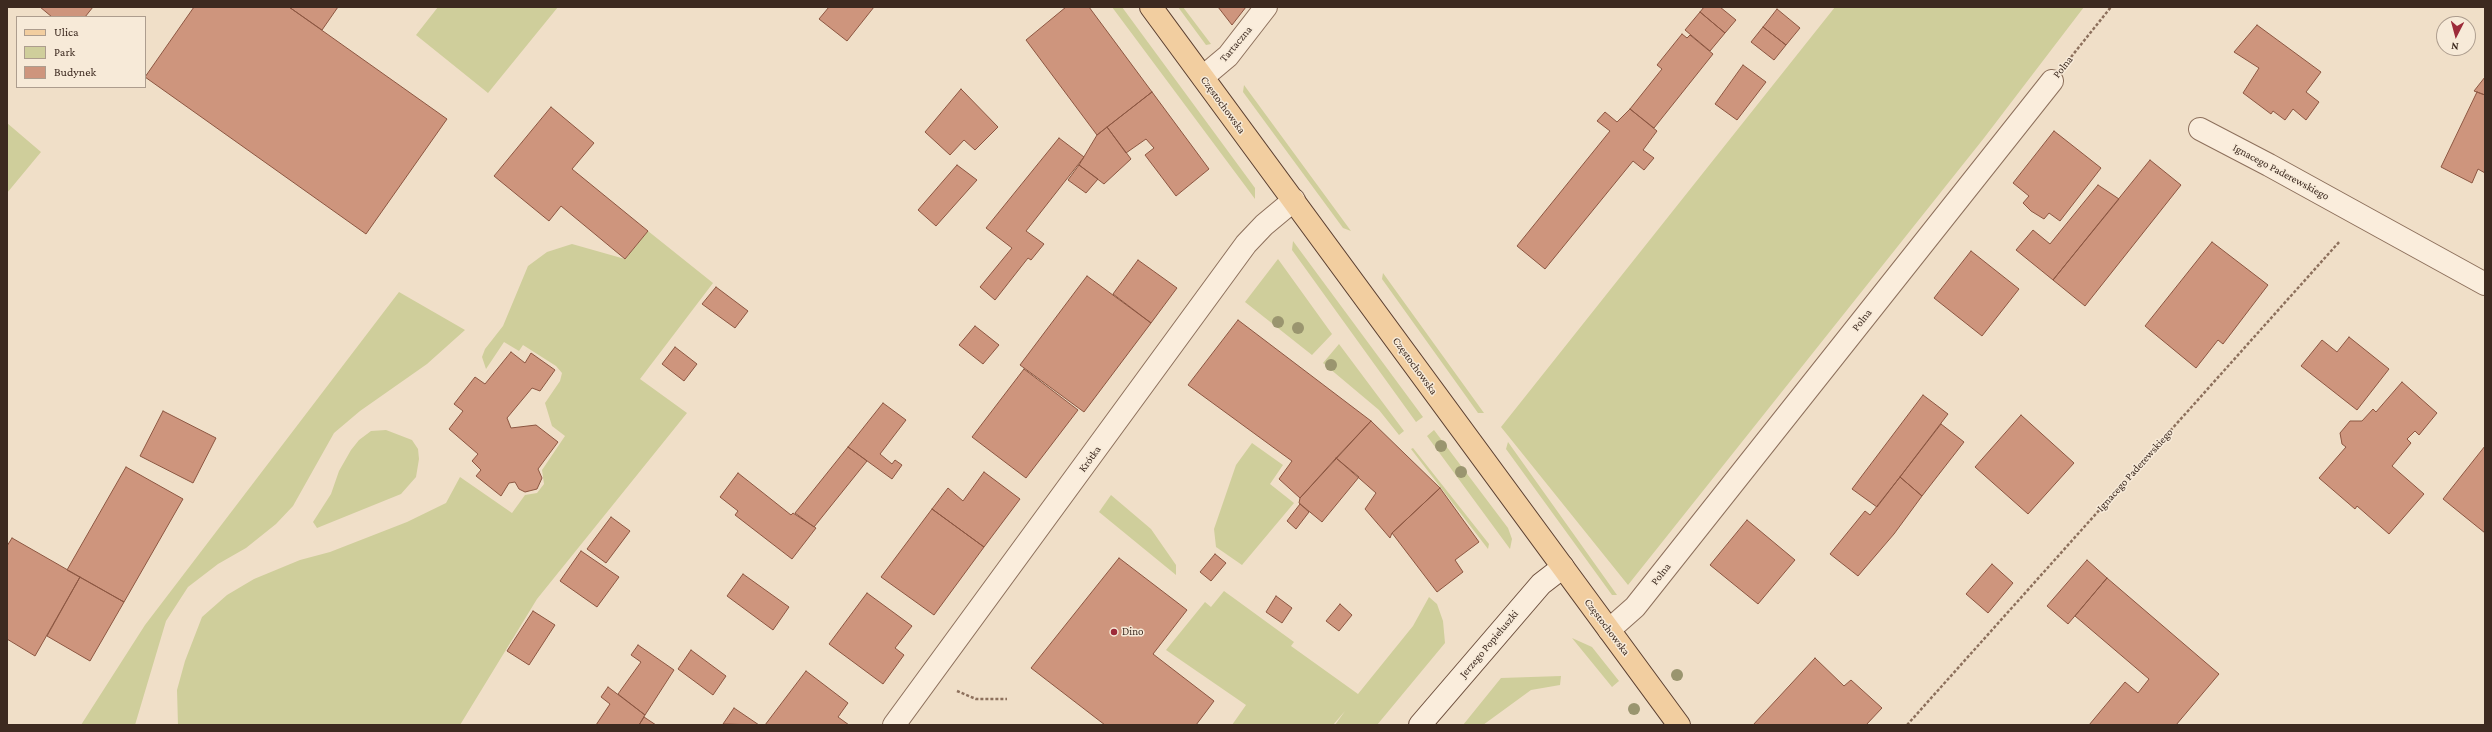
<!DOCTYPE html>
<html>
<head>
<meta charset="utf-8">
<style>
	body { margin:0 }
	#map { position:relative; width:2492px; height:732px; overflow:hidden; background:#f0dfc8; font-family:"Crimson Pro",serif }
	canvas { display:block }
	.frame { position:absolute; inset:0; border:8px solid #3d2a20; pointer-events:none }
	.legend { position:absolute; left:16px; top:16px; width:130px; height:72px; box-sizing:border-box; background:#f7ead8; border:1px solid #ad9d8e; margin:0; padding:5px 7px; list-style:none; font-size:12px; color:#3d2a20 }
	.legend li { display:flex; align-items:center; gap:8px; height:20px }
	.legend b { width:20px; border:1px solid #ad9d8e }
	.north { position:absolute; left:2436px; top:16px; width:40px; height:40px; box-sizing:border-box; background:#f7ead8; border:1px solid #ad9d8e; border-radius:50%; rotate:186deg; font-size:11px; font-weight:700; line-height:16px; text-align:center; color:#3d2a20 }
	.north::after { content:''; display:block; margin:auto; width:14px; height:18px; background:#9d2b3a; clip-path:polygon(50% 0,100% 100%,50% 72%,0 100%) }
</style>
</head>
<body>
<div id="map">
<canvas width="2492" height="732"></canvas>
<div class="frame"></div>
<ul class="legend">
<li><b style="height:5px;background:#f2cea0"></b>Ulica</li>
<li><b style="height:11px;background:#cfce9b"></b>Park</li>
<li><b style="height:11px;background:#ce957d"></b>Budynek</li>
</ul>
<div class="north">N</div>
</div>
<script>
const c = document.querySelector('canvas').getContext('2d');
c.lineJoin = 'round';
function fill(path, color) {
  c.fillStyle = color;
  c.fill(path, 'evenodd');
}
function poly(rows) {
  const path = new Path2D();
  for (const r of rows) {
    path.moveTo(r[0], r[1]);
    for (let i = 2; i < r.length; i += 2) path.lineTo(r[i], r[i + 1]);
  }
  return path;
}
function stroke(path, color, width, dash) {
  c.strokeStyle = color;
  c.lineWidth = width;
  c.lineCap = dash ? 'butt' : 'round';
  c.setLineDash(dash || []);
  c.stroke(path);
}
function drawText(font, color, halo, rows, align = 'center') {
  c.font = font + ' "Crimson Pro",serif';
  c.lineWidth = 3;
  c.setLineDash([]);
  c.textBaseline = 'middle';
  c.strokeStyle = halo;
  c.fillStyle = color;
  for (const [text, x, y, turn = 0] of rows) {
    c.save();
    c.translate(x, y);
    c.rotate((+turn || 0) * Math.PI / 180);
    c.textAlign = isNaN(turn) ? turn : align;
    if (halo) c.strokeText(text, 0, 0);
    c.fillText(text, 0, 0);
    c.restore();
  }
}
fill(poly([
	[438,7,558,7,488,93,416,35],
	[1112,7,1122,7,1255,188,1255,199],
	[1178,7,1183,7,1211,44,1206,45],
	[1835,7,2084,7,1984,138,1628,585,1501,427],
	[1244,85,1351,231,1343,228,1243,92],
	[7,123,41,152,7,193],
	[648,231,713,283,640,379,687,413,537,599,460,725,178,725,177,690,185,661,202,617,227,595,254,579,300,560,330,552,407,522,446,503,460,477,512,513,525,495,537,493,544,484,542,470,565,436,552,426,545,403,560,381,562,373,556,366,523,345,519,351,504,342,486,369,482,357,485,349,503,326,528,266,547,252,572,244,625,259],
	[1293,241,1423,417,1416,422,1292,250],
	[1278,259,1332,334,1312,355,1245,302],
	[1383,273,1484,413,1478,413,1382,279],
	[399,292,465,330,427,364,360,411,334,433,293,506,276,524,246,548,218,564,188,587,166,621,135,725,81,725,145,625],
	[1339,344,1404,431,1399,435,1379,410,1323,363],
	[386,430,412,440,418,449,419,459,416,477,401,494,317,528,313,522,331,494,339,471,351,450,359,440,371,431],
	[1434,430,1508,528,1512,539,1510,549,1427,436],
	[1508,442,1617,595,1612,595,1506,449],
	[1252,443,1283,465,1270,484,1294,503,1242,565,1216,547,1214,529,1236,465],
	[1413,448,1489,544,1488,549,1411,449],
	[1111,495,1151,529,1176,565,1176,575,1099,512],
	[1224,591,1294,642,1291,646,1358,694,1413,626,1429,597,1437,604,1443,621,1445,643,1377,725,1335,725,1345,711,1333,725,1232,725,1246,705,1166,650,1205,602,1211,607],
	[1572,638,1592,647,1619,681,1612,687],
	[1561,676,1560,685,1531,690,1483,725,1463,725,1501,678]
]), '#cfce9b');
const building = poly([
	[40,7,93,7,85,17,52,17,40,7],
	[194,7,289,7,447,119,366,234,145,77,194,7],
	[289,7,338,7,322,30,289,7],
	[829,7,874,7,847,41,819,19,829,7],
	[1066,7,1089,7,1152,92,1097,135,1026,40,1066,7],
	[1218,7,1246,7,1232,25,1218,7],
	[1704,7,1720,7,1736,20,1725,33,1700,12,1704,7],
	[1777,9,1800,28,1786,45,1763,27,1777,9],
	[1700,12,1725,33,1710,51,1685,30,1700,12],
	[2257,25,2321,72,2306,92,2319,102,2306,120,2293,109,2285,120,2273,111,2271,114,2243,93,2259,68,2234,52,2257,25],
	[1763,27,1786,45,1774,60,1751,42,1763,27],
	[1682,34,1687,38,1690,35,1713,54,1654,128,1630,109,1662,69,1657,65,1682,34],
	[1743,65,1766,82,1737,120,1715,104,1743,65],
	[2485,77,2485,95,2474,91,2485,77],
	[961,89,998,127,975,150,964,140,950,155,925,132,961,89],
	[1152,92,1209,169,1176,196,1145,155,1154,148,1146,139,1126,153,1107,127,1152,92],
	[2477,92,2485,95,2485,173,2478,169,2472,183,2441,167,2477,92],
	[551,107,594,143,572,169,648,231,625,259,561,206,549,221,494,176,551,107],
	[1630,109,1657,131,1643,150,1654,158,1644,170,1633,161,1545,269,1517,246,1610,131,1597,121,1605,112,1617,122,1630,109],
	[1107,127,1131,159,1104,184,1079,165,1097,135,1107,127],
	[2054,131,2101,168,2060,221,2049,213,2044,219,2031,211,2023,203,2029,196,2013,183,2054,131],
	[1059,138,1084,157,1026,231,1044,244,1031,260,1028,258,995,300,980,287,1012,248,986,228,1059,138],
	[2150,160,2181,185,2085,306,2053,280,2150,160],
	[957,165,977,180,936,226,918,210,957,165],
	[1079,165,1098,179,1086,193,1068,180,1079,165],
	[2098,185,2119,199,2053,280,2016,250,2033,230,2050,244,2098,185],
	[2212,242,2268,285,2223,344,2218,340,2196,368,2145,326,2212,242],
	[1971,251,2019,289,1982,336,1934,298,1971,251],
	[1138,260,1177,288,1151,323,1113,294,1138,260],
	[1087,276,1151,323,1084,412,1020,365,1087,276],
	[716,287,748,311,735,328,702,304,716,287],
	[1238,320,1371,421,1300,498,1279,479,1292,461,1188,385,1238,320],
	[975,326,999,345,983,364,959,345,975,326],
	[2349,337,2389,369,2357,410,2301,366,2322,340,2337,352,2349,337],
	[675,347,697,364,684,381,662,364,675,347],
	[511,352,525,363,531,353,555,370,540,391,532,388,507,418,511,428,536,425,558,442,538,469,542,478,537,489,525,492,519,489,515,482,509,483,501,496,476,476,481,470,472,461,478,454,449,429,463,411,454,404,475,377,485,384,511,352],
	[1024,369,1078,410,1026,478,972,437,1024,369],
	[2402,382,2437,413,2419,435,2415,431,2407,439,2411,443,2392,466,2424,494,2389,534,2357,506,2355,509,2319,478,2346,447,2342,444,2340,433,2350,421,2362,421,2373,409,2376,412,2402,382],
	[1923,395,1948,414,1877,507,1852,489,1923,395],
	[883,403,906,420,880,454,892,464,895,460,902,465,892,479,848,447,883,403],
	[163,411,216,438,193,483,140,456,163,411],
	[2021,415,2074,463,2028,514,1975,467,2021,415],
	[1371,421,1440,488,1392,533,1390,538,1365,509,1376,493,1336,458,1371,421],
	[1941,424,1964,442,1922,496,1900,477,1941,424],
	[2485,446,2485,533,2443,499,2485,446],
	[848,447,867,461,814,527,795,513,848,447],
	[1336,458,1359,477,1322,522,1299,503,1300,498,1336,458],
	[126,467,183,499,124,602,67,570,126,467],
	[984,472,1020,499,984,547,932,509,948,488,963,501,984,472],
	[738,473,791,515,793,513,816,528,792,559,735,515,738,511,720,497,738,473],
	[1900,477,1922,496,1894,534,1858,576,1830,554,1865,511,1870,515,1900,477],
	[1440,488,1479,542,1455,560,1463,572,1437,592,1392,533,1440,488],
	[1300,504,1309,512,1296,529,1287,521,1300,504],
	[932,509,984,547,934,615,881,577,932,509],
	[611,517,630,531,606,563,587,549,611,517],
	[1747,520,1795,560,1758,604,1710,565,1747,520],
	[12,538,80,577,35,656,7,639,7,546,12,538],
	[581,551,619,577,597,607,560,581,581,551],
	[1215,554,1226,563,1211,581,1200,572,1215,554],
	[1119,558,1187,610,1153,654,1214,701,1196,725,1105,725,1031,668,1119,558],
	[2087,560,2107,578,2068,624,2047,606,2087,560],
	[1992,564,2013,583,1988,613,1966,594,1992,564],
	[743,574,789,607,773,630,727,596,743,574],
	[80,577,124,602,90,661,47,636,80,577],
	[2107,578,2219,674,2176,725,2089,725,2125,682,2138,693,2149,679,2075,616,2107,578],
	[867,593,912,626,895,648,904,655,883,684,829,644,867,593],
	[1276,596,1292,608,1282,623,1266,612,1276,596],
	[1340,604,1352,615,1339,631,1326,621,1340,604],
	[533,611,555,625,529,665,507,651,533,611],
	[638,645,674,670,645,715,618,694,641,662,631,655,638,645],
	[691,650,726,676,713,695,678,669,691,650],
	[1815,658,1844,686,1851,680,1882,708,1866,725,1753,725,1815,658],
	[806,671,848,703,838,717,849,725,765,725,806,671],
	[608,687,645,715,639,725,596,725,610,704,601,697,608,687],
	[734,708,759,725,723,724,734,708],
	[644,717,656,725,639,725,644,717]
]);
fill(building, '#ce957d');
stroke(building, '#8c5641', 1);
const minor = poly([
	[1203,77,1228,56,1266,7],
	[2200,129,2269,165,2485,284],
	[1609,630,1635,607,2052,81],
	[894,725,1246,244,1264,225,1294,200]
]);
const secondary = poly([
	[1420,725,1541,584,1563,567]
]);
const primary = poly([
	[1151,7,1679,725]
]);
stroke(minor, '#8d705c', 24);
stroke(secondary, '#6f513f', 24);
stroke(primary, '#5b3f30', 24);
stroke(poly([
	[2071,57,2111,7],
	[957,691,976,699,1007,699],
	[1907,725,2340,241]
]), '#8d705c', 2.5, [3, 2]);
stroke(minor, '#faeddc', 22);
stroke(secondary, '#faeddc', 22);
stroke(primary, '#f2cea0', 22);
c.fillStyle = '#9a956f';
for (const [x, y] of [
	[1278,322],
	[1298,328],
	[1331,365],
	[1441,446],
	[1461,472],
	[1677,675],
	[1634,709]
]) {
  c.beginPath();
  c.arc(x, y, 6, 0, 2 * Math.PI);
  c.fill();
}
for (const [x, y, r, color] of [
	[1114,632,4,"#9d2b3a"]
]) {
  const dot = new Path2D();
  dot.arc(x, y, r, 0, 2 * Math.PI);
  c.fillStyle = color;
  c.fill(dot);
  stroke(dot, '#f7ead8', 1.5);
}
drawText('11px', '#3d2a20', '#f7ead8', [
	["Tartaczna",1236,44,-50],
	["Polna",2063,67,-52],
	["Częstochowska",1223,105,54],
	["Ignacego Paderewskiego",2281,172,28],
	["Polna",1862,320,-52],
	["Częstochowska",1415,366,54],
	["Krótka",1090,459,-54],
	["Ignacego Paderewskiego",2135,470,-48],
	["Polna",1661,574,-52],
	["Częstochowska",1607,627,53],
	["Jerzego Popiełuszki",1489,644,-50]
]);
drawText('11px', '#3d2a20', '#f7ead8', [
	["Dino",1122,632]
], 'left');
</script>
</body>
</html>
